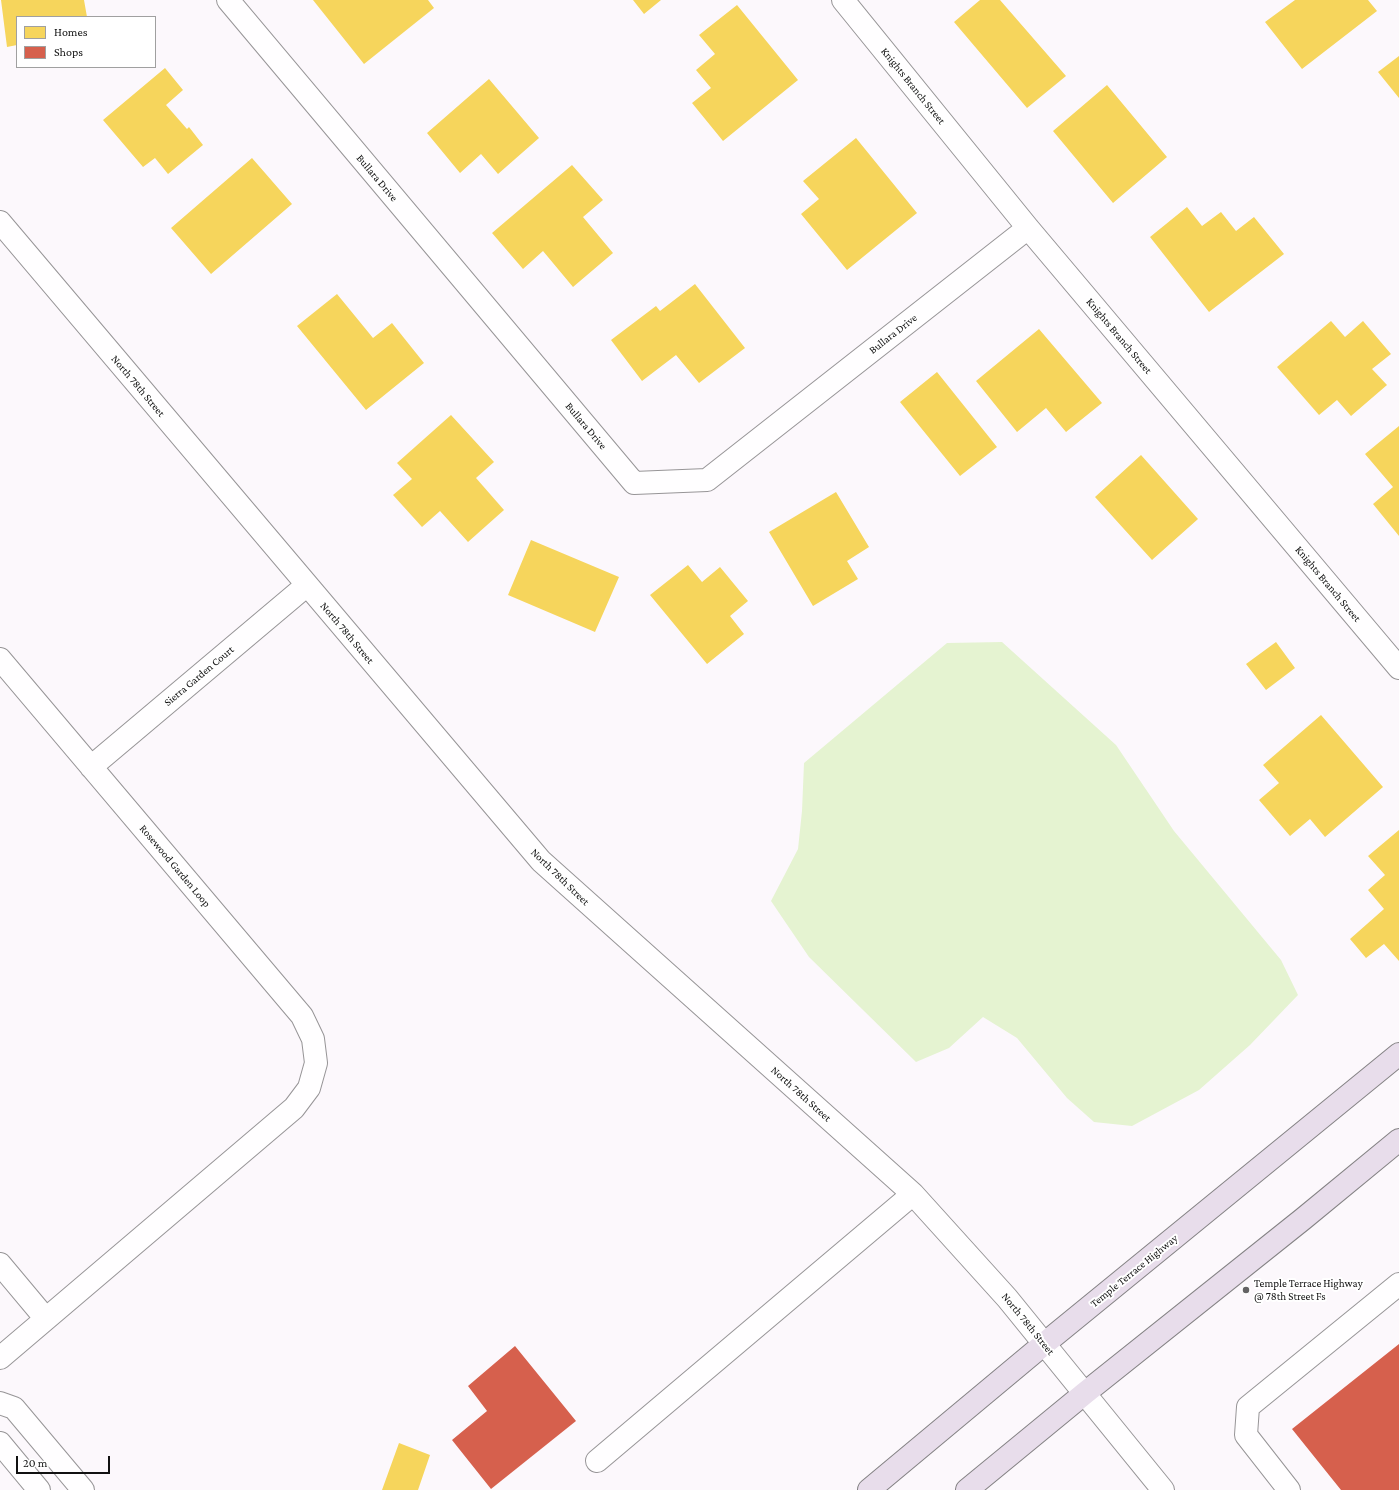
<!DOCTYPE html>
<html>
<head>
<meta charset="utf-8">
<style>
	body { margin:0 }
	#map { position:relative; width:1399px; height:1490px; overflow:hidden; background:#fcf8fc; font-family:"Crimson Pro",serif }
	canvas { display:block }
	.legend { position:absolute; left:16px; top:16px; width:140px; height:52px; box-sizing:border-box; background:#fff; border:1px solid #a0a0a0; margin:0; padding:5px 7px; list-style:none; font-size:12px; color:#111 }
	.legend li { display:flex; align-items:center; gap:8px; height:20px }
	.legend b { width:20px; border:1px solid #a0a0a0 }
	.scale { position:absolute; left:16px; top:1456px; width:94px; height:18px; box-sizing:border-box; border:2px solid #111; border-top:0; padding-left:5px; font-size:12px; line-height:14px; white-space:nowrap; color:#111; -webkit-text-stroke:3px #fff; paint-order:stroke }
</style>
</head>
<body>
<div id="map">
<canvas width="1399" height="1490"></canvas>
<ul class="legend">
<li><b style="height:11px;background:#f6d55c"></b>Homes</li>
<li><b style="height:11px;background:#d6604d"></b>Shops</li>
</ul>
<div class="scale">20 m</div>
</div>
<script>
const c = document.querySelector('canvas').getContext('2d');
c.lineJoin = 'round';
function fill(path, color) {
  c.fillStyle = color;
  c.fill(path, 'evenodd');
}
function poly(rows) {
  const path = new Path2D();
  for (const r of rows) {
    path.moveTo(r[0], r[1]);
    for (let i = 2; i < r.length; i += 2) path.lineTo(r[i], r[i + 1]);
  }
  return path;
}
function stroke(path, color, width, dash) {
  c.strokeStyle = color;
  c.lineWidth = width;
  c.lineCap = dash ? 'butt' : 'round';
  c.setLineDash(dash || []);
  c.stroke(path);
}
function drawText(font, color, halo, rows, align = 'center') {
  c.font = font + ' "Crimson Pro",serif';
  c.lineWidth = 4;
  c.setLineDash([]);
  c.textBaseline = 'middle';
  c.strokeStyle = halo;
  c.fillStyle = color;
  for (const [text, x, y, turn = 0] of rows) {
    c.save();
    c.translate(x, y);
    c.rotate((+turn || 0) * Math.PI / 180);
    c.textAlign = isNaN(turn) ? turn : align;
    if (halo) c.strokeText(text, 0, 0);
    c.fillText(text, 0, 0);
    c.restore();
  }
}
fill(poly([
	[1002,642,1116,745,1174,831,1281,960,1298,995,1250,1045,1199,1090,1132,1126,1094,1122,1067,1098,1017,1038,983,1017,949,1048,916,1062,809,957,771,901,798,849,802,811,804,763,947,643]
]), '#e5f3d1');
fill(poly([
	[1,0,84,0,87,17,17,17,17,45,7,47],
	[313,0,428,0,434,8,364,64],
	[633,0,661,0,644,14],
	[980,0,1000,0,1066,76,1027,108,954,22],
	[1295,0,1368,0,1377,11,1302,69,1265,22],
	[737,5,798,80,723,141,692,103,711,88,696,70,715,54,699,35],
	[1399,56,1399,98,1378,72],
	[165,68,183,90,166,105,187,129,189,127,203,145,168,174,155,158,143,167,103,120],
	[489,79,539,138,498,174,481,154,460,173,427,133],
	[1107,85,1167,157,1113,203,1053,131],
	[856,138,917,213,847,270,801,214,819,199,803,181],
	[252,158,292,204,211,274,171,228],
	[572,165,603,200,583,217,613,253,573,287,543,251,523,269,492,233],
	[1187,207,1202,226,1221,212,1236,231,1254,217,1284,254,1209,312,1150,237],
	[695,284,745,348,699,383,676,355,642,381,611,340,656,306,660,311],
	[337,294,373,338,392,323,424,363,366,410,297,326],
	[1331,321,1345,337,1363,321,1391,354,1372,369,1387,385,1351,416,1337,400,1319,415,1277,367],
	[1039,329,1102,403,1066,432,1046,408,1017,432,976,381],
	[937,372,997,447,960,476,900,402],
	[451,415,494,462,476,478,504,510,468,542,440,511,422,527,393,495,412,479,397,463],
	[1399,426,1399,536,1373,504,1393,487,1365,454],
	[1141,455,1198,519,1152,560,1095,497],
	[836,492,869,547,847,561,858,579,813,606,769,532],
	[531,540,619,577,595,632,508,595],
	[688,565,702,582,720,567,748,601,730,616,744,634,707,664,650,595],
	[1276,642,1295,668,1266,690,1246,664],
	[1321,715,1383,787,1325,837,1310,819,1290,836,1259,800,1279,783,1263,765],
	[1399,830,1399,961,1384,944,1366,958,1350,939,1384,909,1368,890,1385,875,1368,856],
	[399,1443,430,1455,418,1490,382,1490]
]), '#f6d55c');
fill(poly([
	[1399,1344,1399,1490,1341,1490,1292,1429],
	[515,1346,576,1421,491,1489,452,1440,487,1411,468,1386]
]), '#d6604d');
const minor = poly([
	[228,0,634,483,707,480,1028,228],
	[843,0,1028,228,1399,668],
	[0,222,541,861,913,1194,1007,1298,1163,1490],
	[0,659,302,1016,313,1039,316,1063,309,1088,294,1108,0,1358],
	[91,767,307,585],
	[0,1264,46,1319],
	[0,1403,14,1408,83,1490],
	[0,1443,39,1490],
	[597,1461,913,1194],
	[1289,1490,1246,1435,1248,1407,1399,1284]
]);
const major = poly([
	[869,1490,1044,1344,1399,1054],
	[967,1490,1085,1393,1303,1219,1399,1140]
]);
stroke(minor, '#979597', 24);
stroke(major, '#848284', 24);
stroke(minor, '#fffeff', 22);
stroke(major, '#e8ddeb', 22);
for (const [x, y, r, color] of [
	[1246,1290,4,"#636263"]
]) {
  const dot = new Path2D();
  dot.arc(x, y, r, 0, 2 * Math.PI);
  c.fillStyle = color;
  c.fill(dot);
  stroke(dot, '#fff', 1.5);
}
drawText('11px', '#111', '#fff', [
	["Knights Branch Street",913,86,51],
	["Bullara Drive",377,178,50],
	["Bullara Drive",893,334,-38],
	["Knights Branch Street",1119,336,50],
	["North 78th Street",138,386,50],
	["Bullara Drive",586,426,50],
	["Knights Branch Street",1328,584,50],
	["North 78th Street",347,633,50],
	["Sierra Garden Court",199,676,-40],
	["Rosewood Garden Loop",175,866,50],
	["North 78th Street",560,877,44],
	["North 78th Street",801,1094,42],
	["Temple Terrace Highway",1134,1271,-39],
	["North 78th Street",1028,1324,51]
]);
drawText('11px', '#111', '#fff', [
	["Temple Terrace Highway",1254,1284],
	["@ 78th Street Fs",1254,1297]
], 'left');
</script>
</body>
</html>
